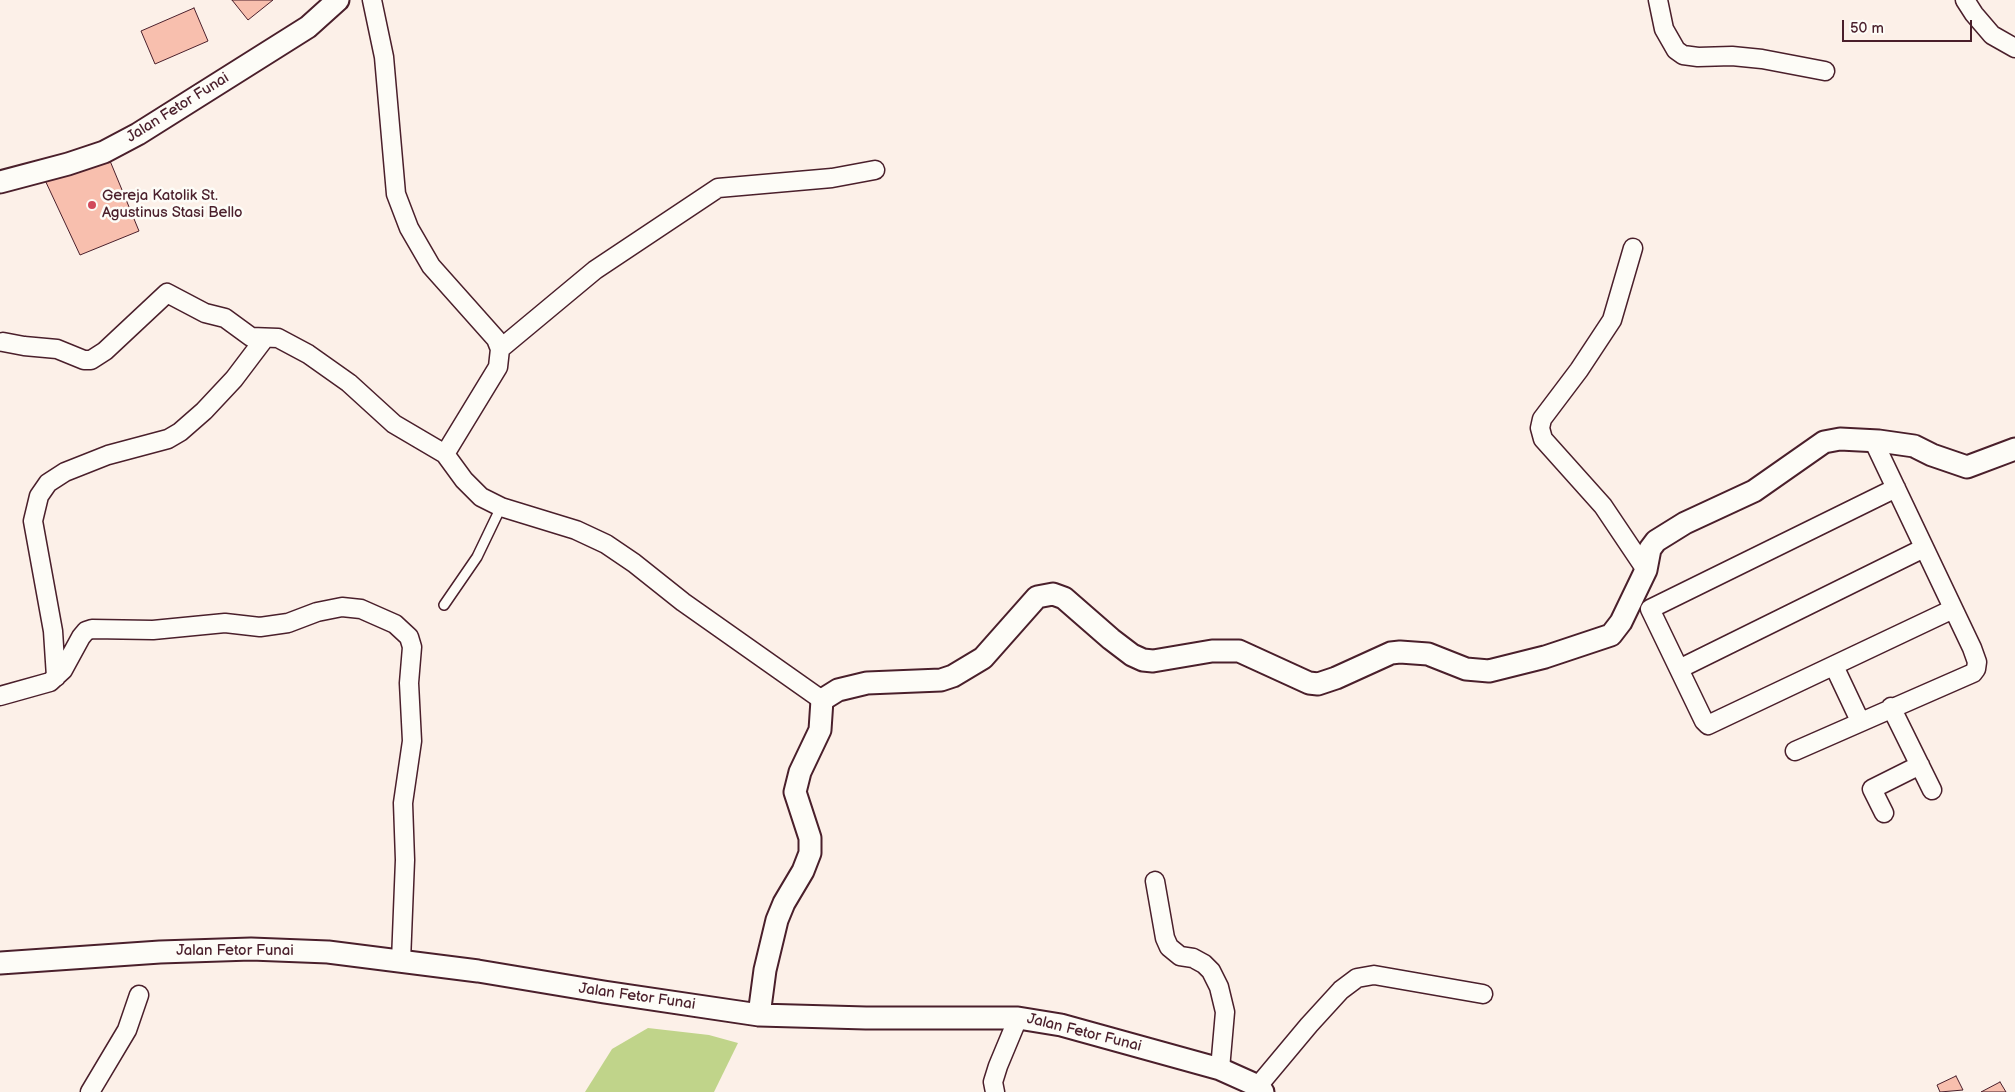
<!DOCTYPE html>
<html>
<head>
<meta charset="utf-8">
<style>
	body { margin:0 }
	#map { position:relative; width:2015px; height:1092px; overflow:hidden; background:#fcf0e8; font-family:"Balsamiq Sans",sans-serif }
	canvas { display:block }
	.scale { position:absolute; left:1842px; top:20px; width:130px; height:22px; box-sizing:border-box; border:2px solid #4a1f2b; border-top:0; padding-left:6px; font-size:15px; line-height:18px; white-space:nowrap; color:#4a1f2b; -webkit-text-stroke:4px #fdfcf7; paint-order:stroke }
</style>
</head>
<body>
<div id="map">
<canvas width="2015" height="1092"></canvas>
<div class="scale">50 m</div>
</div>
<script>
const c = document.querySelector('canvas').getContext('2d');
c.lineJoin = 'round';
function fill(path, color) {
  c.fillStyle = color;
  c.fill(path, 'evenodd');
}
function poly(rows) {
  const path = new Path2D();
  for (const r of rows) {
    path.moveTo(r[0], r[1]);
    for (let i = 2; i < r.length; i += 2) path.lineTo(r[i], r[i + 1]);
  }
  return path;
}
function stroke(path, color, width, dash) {
  c.strokeStyle = color;
  c.lineWidth = width;
  c.lineCap = dash ? 'butt' : 'round';
  c.setLineDash(dash || []);
  c.stroke(path);
}
function drawText(font, color, halo, rows, align = 'center') {
  c.font = font + ' "Balsamiq Sans",sans-serif';
  c.lineWidth = 5;
  c.setLineDash([]);
  c.textBaseline = 'middle';
  c.strokeStyle = halo;
  c.fillStyle = color;
  for (const [text, x, y, turn = 0] of rows) {
    c.save();
    c.translate(x, y);
    c.rotate((+turn || 0) * Math.PI / 180);
    c.textAlign = isNaN(turn) ? turn : align;
    if (halo) c.strokeText(text, 0, 0);
    c.fillText(text, 0, 0);
    c.restore();
  }
}
fill(poly([
	[648,1028,709,1035,738,1043,714,1092,585,1092,612,1049]
]), '#c0d48a');
const building = poly([
	[232,0,273,0,248,20,232,0],
	[194,8,208,41,155,64,141,31,194,8],
	[108,156,139,231,80,255,44,178,108,156],
	[1956,1076,1963,1090,1940,1092,1937,1085,1956,1076],
	[2000,1082,2006,1092,1981,1092,2000,1082]
]);
fill(building, '#f8bfae');
stroke(building, '#4a1f2b', 1);
const service = poly([
	[444,605,477,557,501,507]
]);
const minor = poly([
	[372,0,384,57,396,194,409,228,431,266,496,339,500,349,498,367,445,454],
	[1658,0,1664,29,1676,50,1683,55,1698,57,1732,56,1762,59,1825,71],
	[1965,0,1974,14,1992,35,2015,48],
	[1633,248,1612,320,1579,370,1542,419,1540,428,1543,439,1603,506,1646,570],
	[3,342,24,346,57,349,84,360,91,360,105,351,167,293,205,313,225,318,251,337,278,338,308,354,349,383,394,424,445,454,464,480,481,497,501,507,576,530,606,544,634,563,683,602,822,700],
	[500,349,595,270,718,188,832,178,875,170],
	[1896,488,1650,609,1704,721,1708,725,1953,609],
	[1834,666,1860,721],
	[1679,669,1924,548],
	[56,677,53,631,33,521,39,496,48,483,65,472,108,455,168,439,180,432,204,411,234,379,265,338],
	[0,696,50,682,63,670,81,637,86,631,92,629,153,630,225,623,260,627,288,623,317,612,342,607,361,609,395,624,409,637,412,647,409,683,412,741,403,803,405,860,401,961],
	[1891,707,1932,790],
	[1795,751,1973,673,1976,669,1977,662,1972,648,1873,440],
	[1884,813,1872,789,1920,765],
	[1155,881,1165,938,1169,947,1180,956,1193,958,1204,964,1211,971,1219,987,1225,1012,1220,1069],
	[1258,1086,1309,1025,1341,990,1357,978,1374,975,1483,994],
	[90,1092,127,1030,139,995],
	[995,1092,993,1082,998,1066,1018,1018]
]);
const tertiary = poly([
	[0,182,68,164,104,152,138,134,308,27,338,0],
	[0,963,160,952,251,949,328,952,478,971,604,992,759,1015,866,1018,1018,1018,1061,1025,1220,1069,1258,1086,1263,1092],
	[759,1015,765,970,777,920,784,903,803,871,810,853,810,838,795,792,800,772,820,730,822,700,838,690,867,683,941,680,953,676,983,658,1037,597,1053,594,1064,598,1111,639,1132,655,1143,660,1153,661,1212,651,1239,651,1309,683,1318,684,1336,678,1391,653,1400,652,1428,654,1466,669,1489,671,1545,657,1611,635,1621,622,1646,570,1650,549,1656,541,1685,523,1754,491,1824,442,1840,439,1879,441,1914,446,1932,455,1967,467,2015,449]
]);
stroke(service, '#4a1f2b', 12);
stroke(minor, '#4a1f2b', 21);
stroke(tertiary, '#4a1f2b', 25);
stroke(service, '#fdfcf7', 9);
stroke(minor, '#fdfcf7', 18);
stroke(tertiary, '#fdfcf7', 21);
for (const [x, y, r, color] of [
	[92,205,5,"#d1495b"]
]) {
  const dot = new Path2D();
  dot.arc(x, y, r, 0, 2 * Math.PI);
  c.fillStyle = color;
  c.fill(dot);
  stroke(dot, '#fdfcf7', 2);
}
drawText('15px', '#4a1f2b', '#fdfcf7', [
	["Jalan Fetor Funai",178,108,-32],
	["Jalan Fetor Funai",235,951],
	["Jalan Fetor Funai",637,997,8],
	["Jalan Fetor Funai",1084,1033,14]
]);
drawText('15px', '#4a1f2b', '#fdfcf7', [
	["Gereja Katolik St.",102,196],
	["Agustinus Stasi Bello",102,213]
], 'left');
</script>
</body>
</html>
